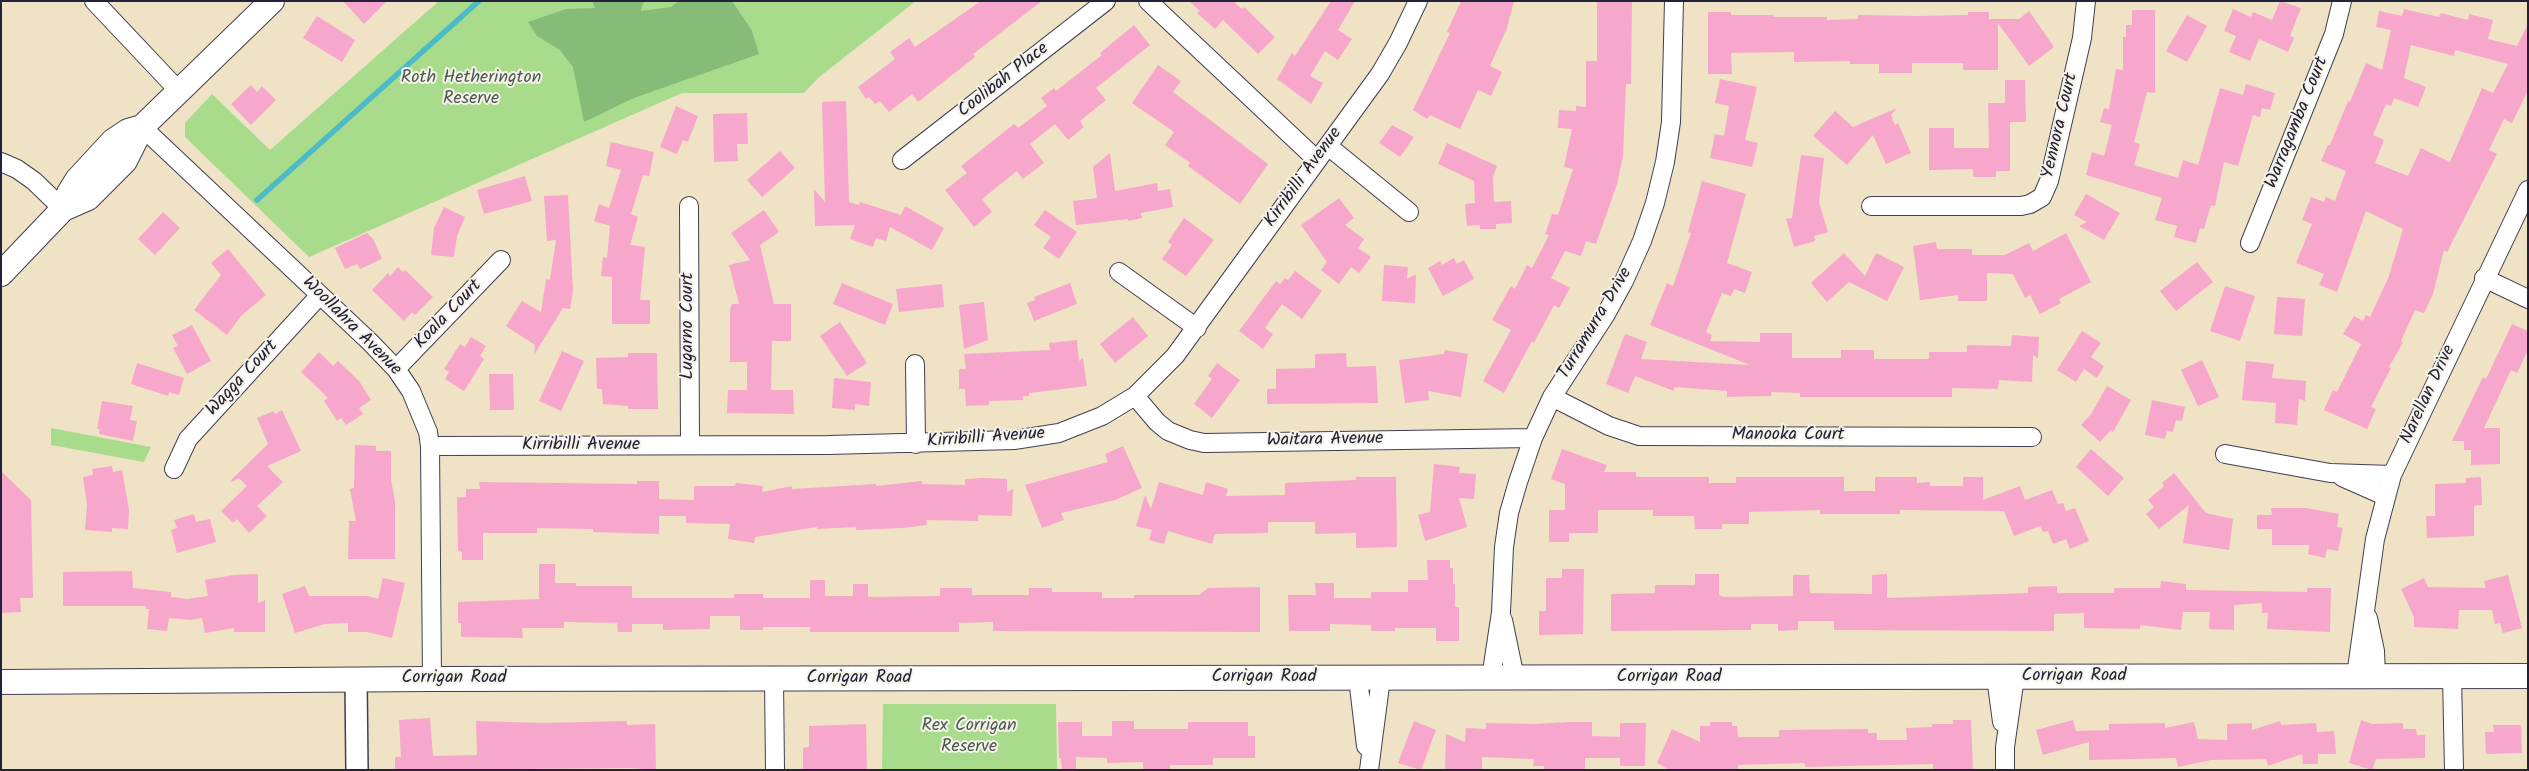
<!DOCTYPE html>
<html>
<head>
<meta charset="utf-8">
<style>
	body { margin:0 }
	#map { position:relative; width:2529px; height:771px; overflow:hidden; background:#f0e2c5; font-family:Kalam,sans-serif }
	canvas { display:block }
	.frame { position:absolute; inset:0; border:2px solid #22223b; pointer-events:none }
</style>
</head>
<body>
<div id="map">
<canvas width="2529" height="771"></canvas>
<div class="frame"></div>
</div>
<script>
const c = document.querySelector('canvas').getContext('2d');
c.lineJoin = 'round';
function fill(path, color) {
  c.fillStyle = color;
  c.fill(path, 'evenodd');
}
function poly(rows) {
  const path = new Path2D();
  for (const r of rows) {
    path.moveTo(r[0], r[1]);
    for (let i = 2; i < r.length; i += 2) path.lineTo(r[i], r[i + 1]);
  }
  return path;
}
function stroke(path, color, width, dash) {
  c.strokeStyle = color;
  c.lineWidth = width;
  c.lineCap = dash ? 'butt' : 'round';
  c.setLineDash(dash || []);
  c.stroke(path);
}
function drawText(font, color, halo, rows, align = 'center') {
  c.font = font + ' Kalam,sans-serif';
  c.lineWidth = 4;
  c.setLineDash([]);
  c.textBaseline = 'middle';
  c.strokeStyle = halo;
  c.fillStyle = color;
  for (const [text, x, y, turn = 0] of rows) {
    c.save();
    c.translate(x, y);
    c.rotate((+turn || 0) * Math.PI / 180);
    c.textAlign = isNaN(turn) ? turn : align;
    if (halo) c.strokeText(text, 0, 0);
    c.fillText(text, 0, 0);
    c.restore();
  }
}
fill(poly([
	[439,1,916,1,818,78,804,93,682,93,309,257,185,137,185,123,212,94,270,150],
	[51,428,151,447,144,462,51,445],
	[883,704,1056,704,1057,770,882,770]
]), '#a8dc8c');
fill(poly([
	[592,1,647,1,643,3,641,11,671,7,679,1,732,1,752,31,759,54,634,98,584,122,573,67,560,50,537,36,528,22,566,9,595,8]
]), '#86bc78');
stroke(poly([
	[257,200,479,1]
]), '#4dbac8', 5.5);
fill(poly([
	[343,1,387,1,364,24],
	[981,1,1042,1,973,54,975,57,918,102,912,94,889,112,880,101,875,104,869,97,866,99,858,87,895,59,890,52,909,38,915,47],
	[1189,1,1233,1,1242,9,1244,7,1275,37,1258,54,1223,20,1215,29,1197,13,1200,11],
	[1331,1,1355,1,1338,30,1352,39,1338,60,1325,51,1310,76,1323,83,1311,104,1277,79,1292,53,1295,56],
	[1461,1,1514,1,1507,28,1490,66,1502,72,1491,96,1478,90,1460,129,1430,115,1427,119,1413,110,1450,33,1447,32],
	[1597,1,1632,1,1631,84,1626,84,1623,156,1617,184,1596,244,1586,241,1581,256,1565,251,1551,278,1570,288,1559,308,1554,305,1534,343,1532,341,1504,393,1483,381,1511,330,1492,320,1511,286,1515,289,1527,265,1532,268,1549,235,1545,234,1552,214,1558,215,1573,169,1564,167,1572,129,1558,128,1559,110,1576,111,1576,106,1586,107,1586,61,1597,61],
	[2280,1,2301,8,2290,36,2294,38,2288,52,2259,39,2250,61,2229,52,2236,36,2224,31,2233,9,2251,17,2253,12,2272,20],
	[2404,9,2439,17,2441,13,2468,20,2469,14,2493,20,2488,39,2517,46,2528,24,2528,90,2512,123,2504,119,2489,150,2497,154,2447,252,2444,250,2433,294,2424,313,2415,310,2401,341,2403,342,2389,367,2391,368,2371,407,2376,409,2367,429,2324,410,2333,390,2337,392,2361,344,2343,334,2354,316,2363,321,2366,315,2370,317,2389,276,2403,229,2366,211,2337,292,2319,285,2324,274,2296,263,2312,224,2302,220,2311,197,2324,202,2326,197,2335,201,2346,171,2321,161,2328,145,2330,145,2348,101,2350,102,2366,63,2382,70,2391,30,2376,27,2379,11,2402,16],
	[2411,45,2454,56,2455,50,2508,64,2493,93,2482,88,2450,162,2421,148,2408,176,2375,163,2384,140,2373,135,2386,104,2391,106,2394,98,2418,107,2426,87,2404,78],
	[2132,10,2155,10,2155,93,2147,92,2134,142,2140,144,2134,165,2178,178,2183,160,2198,165,2220,88,2243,95,2246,84,2275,93,2270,110,2262,108,2260,117,2253,115,2238,166,2224,162,2215,206,2211,205,2204,229,2200,228,2196,243,2174,237,2177,226,2155,220,2162,198,2086,175,2092,152,2104,156,2112,125,2100,122,2104,108,2109,109,2116,69,2123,70,2123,37,2126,37,2126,25,2132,25],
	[2029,11,2054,47,2029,66,1998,23,1998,70,1963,70,1963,63,1912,63,1912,73,1879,73,1879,64,1850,64,1850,61,1794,62,1794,52,1731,53,1732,74,1708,74,1708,12,1731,12,1731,15,1773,15,1773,17,1827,17,1827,20,1858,19,1858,15,1919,16,1968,15,1968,12,1989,12,1989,19,2019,19],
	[2187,15,2207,26,2187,62,2166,51],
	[317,16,355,40,342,62,303,38],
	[1134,25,1150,45,1096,88,1106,100,1080,121,1084,127,1068,140,1055,124,1030,144,1044,163,1023,179,1017,171,982,199,992,212,974,227,945,190,967,173,961,166,1014,124,1018,128,1047,106,1041,98,1054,88,1056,91,1102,55,1100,53],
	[1158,65,1181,81,1173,92,1268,164,1240,204,1188,166,1190,163,1165,145,1174,132,1132,103],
	[1720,79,1757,87,1745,140,1758,143,1752,167,1710,158,1715,134,1724,136,1729,106,1715,103],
	[2005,80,2025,80,2026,122,2010,122,2010,171,1996,171,1996,177,1973,177,1973,169,1929,170,1929,128,1954,128,1954,148,1989,148,1988,103,2005,103],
	[251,85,257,92,262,86,276,100,251,125,231,104],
	[846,101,849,202,859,205,860,202,901,215,905,206,944,228,932,250,890,227,886,241,876,238,873,247,850,239,855,225,815,226,814,189,825,202,822,102],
	[676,106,698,116,688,142,683,140,677,154,660,147],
	[1897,108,1891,115,1895,125,1898,123,1911,153,1886,164,1873,135,1847,165,1813,136,1835,111,1853,127],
	[747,113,748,144,737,144,738,161,714,162,713,114],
	[1392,125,1414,137,1400,157,1379,143],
	[611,142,654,152,649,176,643,175,631,214,638,217,630,245,645,247,640,300,650,300,650,324,612,324,612,277,601,276,603,257,607,258,610,226,594,221,599,204,609,208,621,170,606,166],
	[1447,143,1497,166,1493,177,1494,202,1511,201,1512,223,1496,224,1496,229,1480,229,1480,225,1467,226,1465,204,1475,203,1474,181,1438,164],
	[780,151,795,168,762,197,747,180],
	[1110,153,1115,191,1157,183,1158,191,1170,189,1173,207,1141,213,1142,218,1128,221,1128,219,1076,225,1073,201,1097,198,1093,167],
	[1801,155,1824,158,1819,202,1828,232,1814,236,1815,241,1794,247,1786,219,1792,218],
	[525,176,532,201,484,214,477,190],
	[1702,181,1746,194,1727,263,1752,272,1745,293,1734,289,1731,296,1722,293,1706,332,1712,335,1710,341,1760,342,1760,333,1792,333,1792,358,1841,358,1841,350,1874,350,1874,359,1929,359,1929,352,1967,352,1967,345,2011,346,2012,335,2039,337,2038,358,2033,355,2032,382,1999,380,1998,389,1952,388,1952,397,1800,397,1800,393,1771,392,1771,396,1727,397,1727,391,1674,387,1674,391,1635,376,1628,393,1606,384,1625,334,1647,342,1641,359,1750,365,1650,325,1667,283,1673,286,1691,233,1688,232],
	[2086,194,2120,213,2104,240,2079,226,2087,222,2074,215],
	[568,195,573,291,570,309,563,308,534,355,535,345,506,326,522,301,541,312,546,279,550,280,556,240,547,241,544,196],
	[1339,198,1354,218,1345,225,1364,239,1358,248,1371,257,1359,273,1351,267,1339,284,1321,270,1327,262,1301,225],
	[444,207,465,217,457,236,454,257,431,255,434,228],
	[764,210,779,232,760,245,774,304,791,304,791,341,772,341,771,390,793,390,794,414,727,413,728,390,747,390,747,362,730,362,730,309,732,304,739,304,729,265,750,260,731,233],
	[1045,210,1077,232,1059,259,1043,248,1051,237,1034,225],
	[163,212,180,228,155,255,138,239],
	[1184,218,1214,240,1186,276,1162,259,1172,245,1168,242],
	[367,233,373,239,382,259,360,269,357,264,345,269,335,248],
	[2066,233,2091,282,2059,299,2061,303,2040,314,2030,295,2025,298,2013,274,1987,273,1987,301,1958,301,1958,295,1920,300,1913,246,1936,242,1937,249,1972,249,1972,255,2005,255,2029,243,2033,251],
	[228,249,266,295,241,316,227,335,194,310,221,275,211,263],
	[1844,253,1865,276,1876,253,1904,267,1887,301,1849,282,1827,302,1811,283],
	[1454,258,1457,264,1464,260,1474,279,1443,296,1428,268,1440,261,1442,265],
	[2197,262,2213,282,2176,311,2160,291],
	[1384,265,1408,267,1407,279,1416,274,1415,303,1382,301],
	[398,267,403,272,405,270,433,297,415,315,412,312,404,321,372,290,388,273,390,276],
	[1295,271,1322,291,1302,319,1282,304,1265,328,1273,334,1263,349,1239,331,1276,281,1280,284,1285,278,1288,280],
	[842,283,893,304,885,325,833,304],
	[1070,283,1077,304,1034,321,1027,303,1035,300,1034,297],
	[942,284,944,307,899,312,896,289],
	[2225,286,2255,296,2240,341,2210,331],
	[2277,297,2305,299,2302,336,2274,334],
	[984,302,988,340,964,349,959,305],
	[1133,317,1148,336,1115,363,1100,344],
	[840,322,867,363,847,376,820,336],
	[2512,324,2528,331,2528,350,2517,373,2511,370,2484,428,2500,428,2500,464,2471,465,2471,450,2464,450,2464,441,2452,441,2483,377,2486,379],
	[192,325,211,361,187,374,173,348,178,346,172,335],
	[2082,331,2101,343,2091,357,2104,366,2097,378,2084,369,2076,382,2057,370],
	[471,337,486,346,480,356,484,359,464,391,445,379,449,372,444,369,460,344,465,347],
	[1077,340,1079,361,1083,358,1087,386,1029,393,1029,396,1023,396,1023,400,989,401,989,405,966,406,965,389,959,389,959,369,966,369,964,354,1050,350,1049,343],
	[1445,350,1468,354,1461,397,1428,391,1429,400,1405,403,1399,360,1444,354],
	[562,351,584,361,561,411,539,401],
	[319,352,333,366,338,361,359,381,371,400,359,408,363,414,346,425,341,418,337,421,324,401,328,398,301,372],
	[628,353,657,353,658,409,628,409,628,406,603,404,602,389,597,389,596,358,628,357],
	[1346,353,1347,367,1376,366,1378,403,1267,404,1267,389,1276,389,1276,369,1315,368,1315,354],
	[2202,360,2219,397,2198,406,2181,370],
	[2246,361,2274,364,2272,378,2306,381,2305,401,2299,399,2297,425,2275,423,2276,403,2242,400],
	[137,363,184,378,179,395,169,392,168,396,131,384],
	[1217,363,1240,380,1212,418,1194,404,1212,379,1208,376],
	[489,374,513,374,514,410,490,410],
	[834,378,871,382,869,406,855,404,855,410,832,408],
	[2107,386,2131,400,2113,432,2111,430,2100,442,2081,425,2091,414],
	[2152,400,2185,407,2182,421,2176,420,2173,432,2167,431,2165,439,2145,435],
	[102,401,133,406,130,420,137,421,133,441,99,434,100,429,97,429],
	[282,410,301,451,267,466,283,482,257,506,267,516,249,533,237,519,233,523,221,511,247,486,239,478,232,482,231,480,268,444,257,418,274,411,275,414],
	[355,445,376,446,376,451,391,451,391,480,395,501,395,559,348,559,349,521,356,521,350,489,354,488],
	[1123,446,1142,488,1115,500,1061,513,1064,520,1042,528,1025,485,1108,462,1105,454],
	[1562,449,1607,465,1604,472,1636,472,1636,477,1709,477,1709,483,1736,483,1736,477,1844,477,1844,491,1875,491,1875,477,1917,477,1917,483,1930,482,1930,486,1963,486,1963,477,1983,477,1983,500,2020,486,2025,500,2052,490,2058,504,2063,503,2066,511,2075,508,2089,541,2070,549,2066,539,2053,544,2048,531,2043,532,2040,526,2014,536,2004,511,1900,510,1900,514,1820,514,1820,510,1749,512,1749,524,1722,524,1722,529,1695,529,1694,516,1653,516,1653,510,1598,510,1598,533,1569,533,1569,542,1549,542,1549,510,1565,510,1565,484,1551,479],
	[2091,449,2124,478,2108,496,2076,467],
	[1434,464,1460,467,1459,473,1476,474,1474,499,1459,498,1467,527,1425,541,1418,515,1430,512],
	[112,466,113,472,122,470,129,510,128,529,112,528,112,532,85,530,87,505,83,477,93,475,92,469],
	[1,471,31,500,33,598,20,598,21,612,1,613],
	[2174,473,2206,513,2233,519,2229,550,2183,543,2189,505,2159,529,2146,514,2154,507,2148,500,2164,486,2162,483],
	[1356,477,1396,477,1397,547,1356,548,1356,533,1315,534,1315,522,1268,522,1268,533,1215,534,1212,544,1168,531,1164,544,1149,540,1152,530,1136,526,1145,495,1151,509,1159,482,1203,495,1206,482,1228,489,1226,496,1285,495,1285,483,1356,480],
	[2481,477,2482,505,2474,506,2474,536,2427,538,2426,516,2435,516,2435,484,2466,483,2466,478],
	[983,478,1007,479,1007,492,1013,489,1012,516,978,515,978,521,926,520,927,525,902,528,856,530,856,527,817,529,817,527,755,537,754,543,728,539,730,524,686,523,686,516,659,516,659,534,593,532,593,529,537,528,537,533,483,533,483,560,462,560,462,552,458,551,457,497,466,497,466,489,480,489,479,482,637,484,637,481,659,481,659,499,694,500,694,486,735,486,736,483,763,486,762,492,792,486,792,489,876,484,876,486,922,481,922,484,965,485,965,479],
	[2271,508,2306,508,2339,514,2337,527,2343,528,2338,551,2327,549,2325,558,2308,554,2309,545,2272,545,2272,529,2257,529,2257,515,2272,515],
	[194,514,196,522,210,519,216,542,177,553,171,530,177,528,174,520],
	[1427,560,1450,560,1450,568,1453,568,1453,584,1455,584,1455,607,1459,607,1459,641,1436,641,1436,628,1395,628,1395,631,1371,631,1371,625,1330,624,1330,631,1289,631,1288,595,1316,595,1315,583,1334,583,1334,598,1371,598,1371,592,1408,592,1408,580,1428,580],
	[539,564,555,564,555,583,576,583,576,586,632,586,632,598,734,598,734,594,763,594,763,598,810,598,810,580,825,580,825,596,853,596,853,584,868,584,868,597,940,596,940,588,972,588,972,595,1029,595,1029,588,1052,588,1052,592,1102,592,1102,598,1134,598,1134,595,1199,595,1208,588,1260,587,1260,632,993,631,993,622,959,623,959,632,810,632,810,627,763,627,763,630,740,630,740,616,710,616,710,629,663,630,663,624,632,624,632,632,618,632,617,623,564,622,564,628,522,628,523,638,461,637,461,623,458,623,458,602,539,599],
	[1562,569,1584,569,1583,634,1539,635,1539,611,1546,611,1546,578,1562,578],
	[132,571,133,588,171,592,171,597,187,599,208,596,205,580,233,575,258,574,258,603,265,600,265,632,234,632,234,628,205,633,202,618,191,620,169,618,167,631,147,629,149,609,146,609,146,606,63,606,63,572],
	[1695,574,1719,574,1719,595,1724,597,1793,596,1793,575,1809,575,1810,593,1872,594,1872,575,1887,574,1887,598,2028,593,2028,587,2057,586,2057,593,2114,593,2114,588,2160,588,2161,581,2186,584,2186,590,2307,592,2307,588,2331,588,2330,632,2267,629,2268,613,2262,613,2262,603,2234,605,2234,630,2209,629,2210,612,2183,612,2181,630,2140,625,2140,629,2084,628,2084,613,2054,614,2054,631,1834,630,1834,621,1798,621,1798,630,1778,631,1778,624,1751,624,1751,630,1611,631,1611,594,1655,593,1655,585,1695,585],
	[2508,575,2522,628,2503,633,2500,623,2495,624,2492,610,2459,610,2458,629,2414,627,2414,617,2401,589,2424,578,2428,587,2486,588,2484,581],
	[383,578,405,583,392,638,367,632,348,632,348,623,325,624,295,633,282,594,305,586,309,596,368,596,378,599],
	[430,718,433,756,477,755,476,721,544,723,627,721,627,725,655,724,656,770,632,768,395,770,395,757,401,757,399,720],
	[1953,720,1971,720,1973,770,1933,770,1933,764,1805,767,1805,763,1738,765,1738,770,1670,770,1657,763,1672,729,1700,742,1700,726,1710,726,1710,722,1732,722,1732,726,1737,726,1738,737,1779,737,1779,730,1868,729,1868,733,1877,733,1877,740,1907,740,1906,728,1932,727,1932,724,1953,724],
	[2073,720,2076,731,2109,730,2109,724,2165,723,2165,728,2194,722,2198,739,2227,740,2227,724,2252,723,2252,730,2280,721,2281,725,2316,723,2317,732,2334,731,2336,754,2318,754,2318,764,2303,764,2302,754,2268,766,2266,759,2211,760,2178,767,2176,758,2089,760,2089,742,2043,755,2036,730],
	[2361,720,2372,724,2403,723,2403,729,2416,729,2417,735,2425,735,2425,758,2376,759,2372,770,2349,763],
	[1112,721,1134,721,1134,729,1188,729,1188,722,1248,722,1248,736,1255,736,1255,758,1213,758,1213,765,1170,765,1170,770,1143,770,1143,762,1107,763,1107,758,1076,757,1076,770,1062,770,1061,758,1059,758,1058,722,1082,722,1082,736,1112,736],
	[1414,721,1436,730,1421,770,1398,763],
	[1569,722,1592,722,1592,736,1620,737,1620,723,1646,723,1645,766,1620,766,1620,758,1585,758,1585,770,1544,770,1544,766,1533,766,1534,759,1482,757,1482,770,1445,770,1446,734,1465,742,1466,728,1486,729,1486,723,1534,724],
	[866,724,867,770,803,770,803,748,809,747,809,726],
	[2493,725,2521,725,2522,753,2486,754,2485,732,2494,732]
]), '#f7a7cb');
const minor = poly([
	[94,1,178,90],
	[1148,1,1317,160],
	[142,127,370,342,396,369,411,391,428,432,430,446,432,679],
	[1328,146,1409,212],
	[902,160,1106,1],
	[1,162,17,169,34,181,63,209],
	[689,206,690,445],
	[1871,206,2021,206,2030,204,2042,197,2049,181,2082,38,2086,1],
	[2250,243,2334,34,2342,1],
	[1119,272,1197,328],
	[2484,278,2528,299],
	[915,364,916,444],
	[396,369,501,260],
	[1135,396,1157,422,1168,431,1190,440,1204,443,1533,438],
	[1552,397,1609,426,1639,436,2032,437],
	[430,446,828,445,1014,440,1059,433,1102,416,1135,396,1175,356,1380,74,1398,43,1418,1],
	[2225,454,2330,473,2392,475],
	[174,469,188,439,320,295],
	[2342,477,2385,496],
	[2368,618,2375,651,2376,676],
	[1503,620,1515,678],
	[2356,676,2375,539,2392,475,2528,190],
	[2452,676,2454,770],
	[1996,677,2002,722],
	[1358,678,1366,746],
	[1491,678,1501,612,1504,547,1509,513,1518,482,1533,438,1552,397,1606,314,1624,281,1642,241,1655,203,1665,162,1671,122,1674,1],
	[774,679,775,770],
	[1369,770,1381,678],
	[2005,770,2005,747,2015,677]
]);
const tertiary = poly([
	[356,680,357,770]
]);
const secondary = poly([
	[63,209,88,198,125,161,142,127,272,1],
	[1,274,63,209,69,193,77,180,113,141,128,131,142,127],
	[1,682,432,679,2528,676]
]);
stroke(minor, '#413f50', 20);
stroke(tertiary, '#413f50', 24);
stroke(secondary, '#413f50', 26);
stroke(minor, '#fff', 18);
stroke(tertiary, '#fff', 21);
stroke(secondary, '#fff', 24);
drawText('18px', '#4a5a53', '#f7f3e8', [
	["Roth Hetherington",471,79],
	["Reserve",471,100],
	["Rex Corrigan",969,727],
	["Reserve",969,748]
]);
drawText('18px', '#22223b', '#f7f3e8', [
	["Coolibah Place",1004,81,-38],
	["Warragamba Court",2298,123,-68],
	["Yennora Court",2061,126,-77],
	["Kirribilli Avenue",1304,178,-54],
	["Koala Court",449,315,-46],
	["Turramurra Drive",1596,324,-59],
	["Lugarno Court",689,326,-90],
	["Woollahra Avenue",351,327,45],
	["Wagga Court",243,379,-47],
	["Narellan Drive",2429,395,-65],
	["Manooka Court",1788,436],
	["Kirribilli Avenue",986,439,-4],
	["Waitara Avenue",1325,441,-1],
	["Kirribilli Avenue",581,446],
	["Corrigan Road",2074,677],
	["Corrigan Road",1264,678],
	["Corrigan Road",1669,678],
	["Corrigan Road",454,679],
	["Corrigan Road",859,679]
]);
</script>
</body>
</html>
